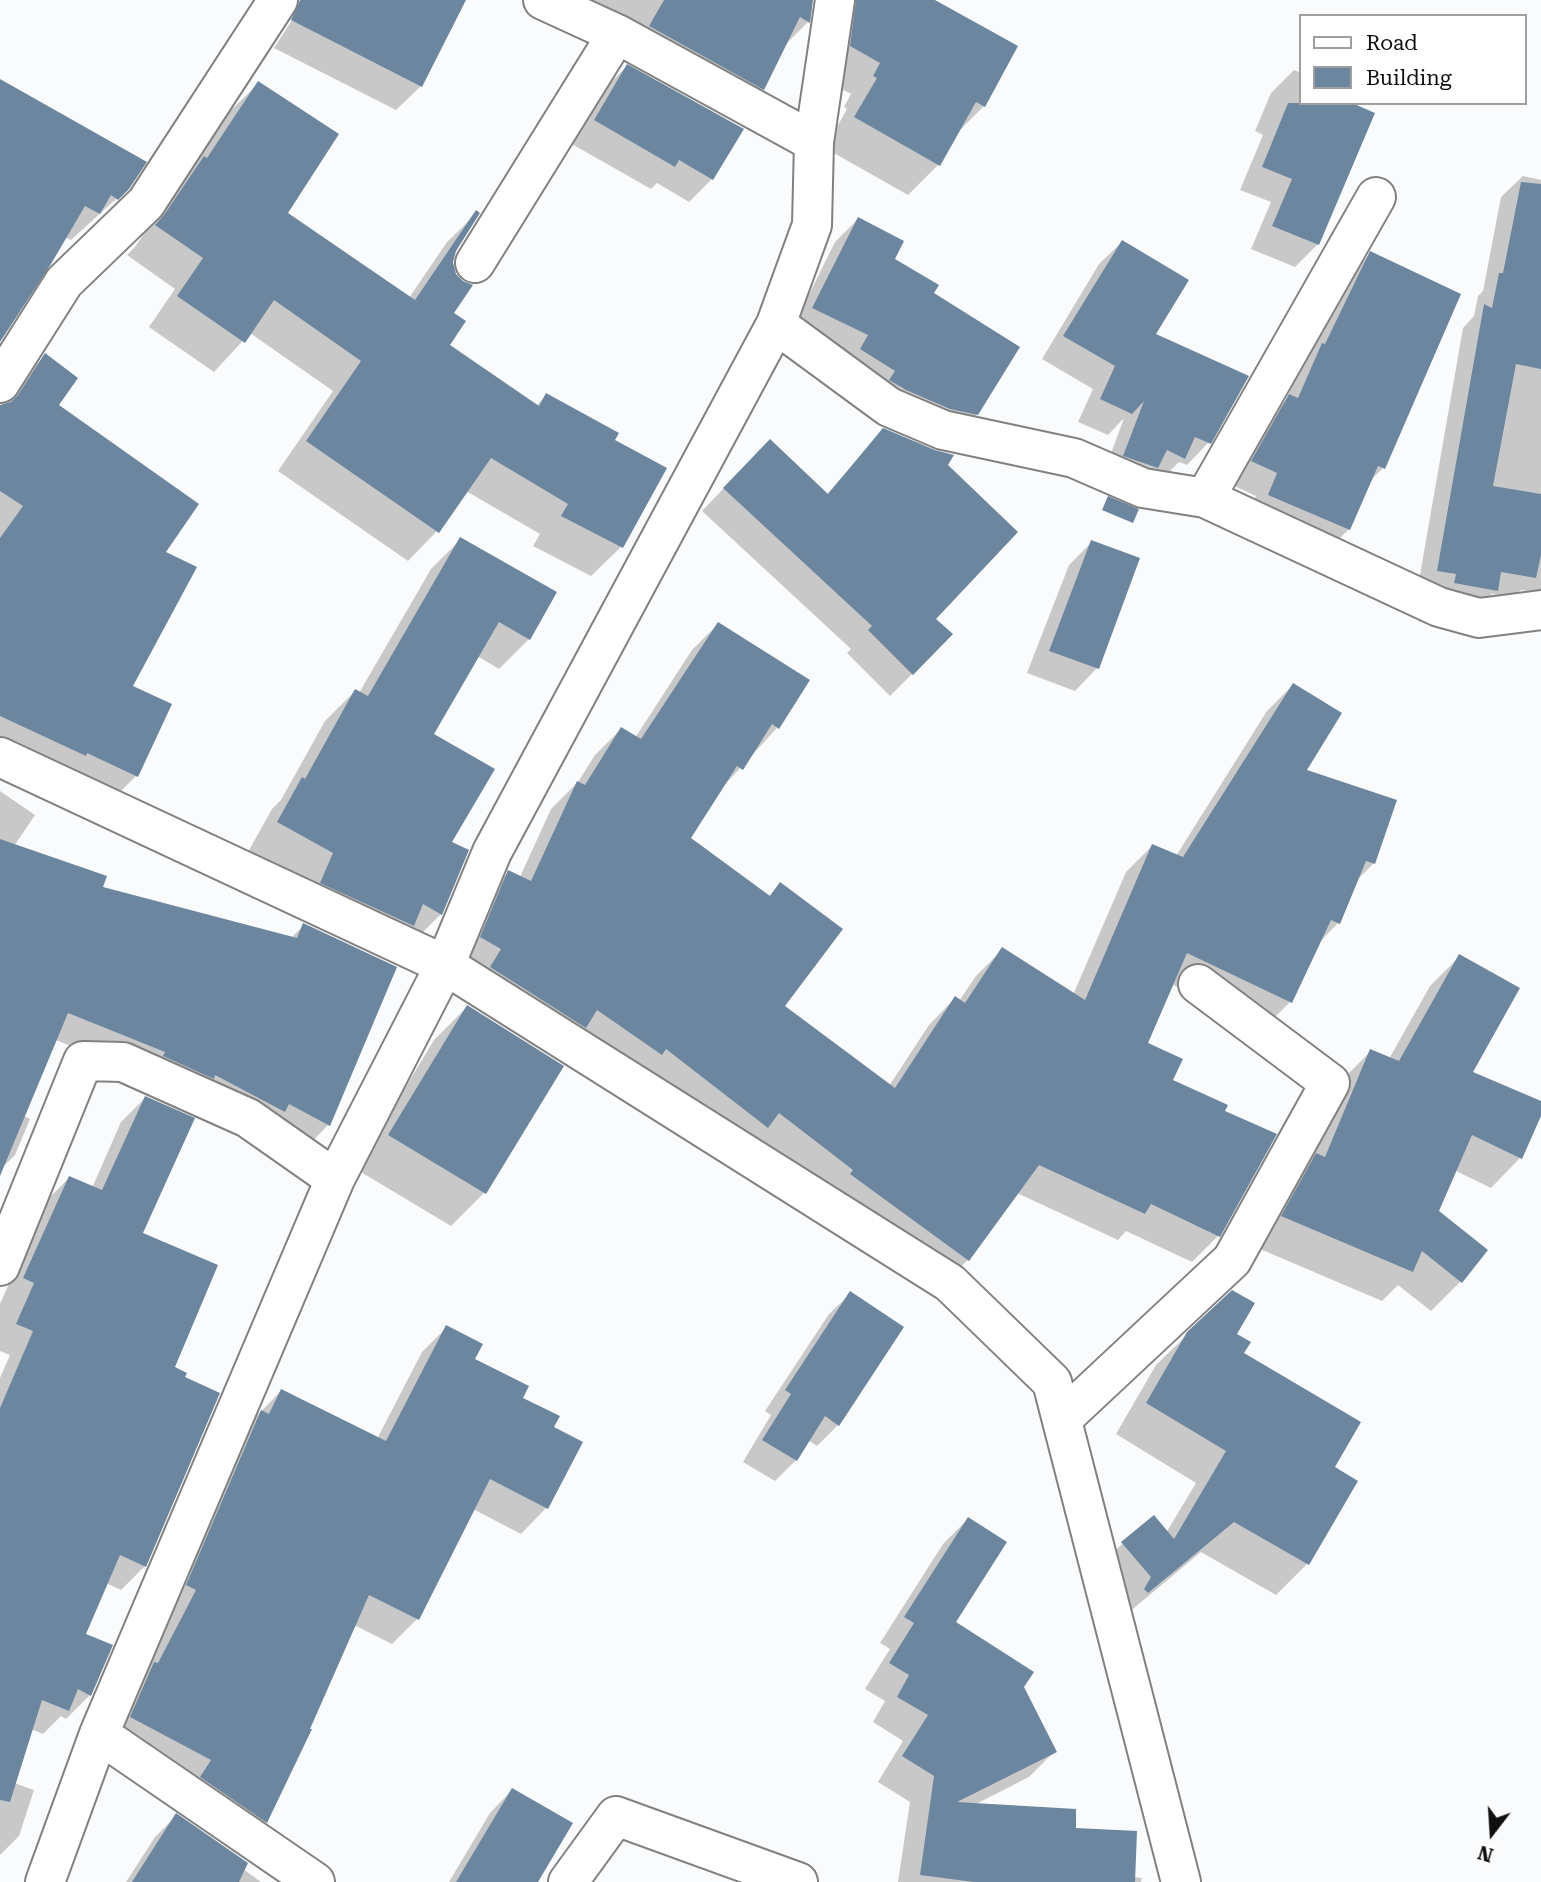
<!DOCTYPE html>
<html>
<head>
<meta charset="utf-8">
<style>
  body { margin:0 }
  #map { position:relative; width:1541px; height:1882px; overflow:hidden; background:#fafbfc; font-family:"Roboto Serif",serif }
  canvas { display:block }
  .legend { position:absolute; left:1299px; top:14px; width:228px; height:91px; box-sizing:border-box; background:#fff; border:2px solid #9f9f9f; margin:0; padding:9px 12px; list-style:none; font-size:21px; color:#0e0f0f }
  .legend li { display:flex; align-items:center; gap:14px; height:35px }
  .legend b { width:35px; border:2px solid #9f9f9f }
  .north { position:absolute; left:1457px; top:1798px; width:70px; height:70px; -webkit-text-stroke:5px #fff; paint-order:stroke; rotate:197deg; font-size:19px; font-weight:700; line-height:28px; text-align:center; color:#0e0f0f }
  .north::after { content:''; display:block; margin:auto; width:24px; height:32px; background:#0e0f0f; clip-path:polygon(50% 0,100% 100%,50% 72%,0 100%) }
</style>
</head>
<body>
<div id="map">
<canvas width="1541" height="1882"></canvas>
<ul class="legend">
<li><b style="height:9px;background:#fff"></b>Road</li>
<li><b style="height:19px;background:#6c869f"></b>Building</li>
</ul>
<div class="north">N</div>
</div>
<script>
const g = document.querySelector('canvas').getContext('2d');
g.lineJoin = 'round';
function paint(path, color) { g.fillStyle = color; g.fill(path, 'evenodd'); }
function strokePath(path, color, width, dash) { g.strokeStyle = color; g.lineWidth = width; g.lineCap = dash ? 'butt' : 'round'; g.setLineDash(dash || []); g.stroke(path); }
paint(new Path2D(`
  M305,0H464L421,86L396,110L274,48Z
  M563,0H811L808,22L784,46L763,89L738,113Z
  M856,0H931L984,106L958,132L939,164L908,195L825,148L847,109L844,107L851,94L820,77Z
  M627,66L712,179L689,202L657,183L651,189L572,144L604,89Z
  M1294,70L1301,73V103L1373,114L1318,244L1295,267L1251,249L1271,202L1240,190L1263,135L1255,131L1271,93Z
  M0,81L128,188L71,240L65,237L0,340Z
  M258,84L285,214L409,298L447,242L477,213L455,251L451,262L452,313L447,345L536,406L546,396L613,441L621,547L591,576L533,546L540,534L466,491L437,531L408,561L278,471L333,391L250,333L214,372L149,327L175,289L127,255L135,247L174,188L187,174L228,113Z
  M1523,176L1541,180V593L1521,590L1513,598L1492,594L1475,611L1417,592L1463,328L1474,316L1478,296L1483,291L1501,197Z
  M858,219L893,260L932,294L977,414L954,437L791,331L835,242Z
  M1122,242L1154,335L1209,442L1187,465L1179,462L1161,480L1102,478L1124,418L1108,435L1078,422L1093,389L1042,359L1099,264Z
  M1371,253L1383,468L1369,482L1349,529L1326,552L1246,518L1256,496L1230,484L1267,419L1286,400L1300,368L1306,361L1348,276Z
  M45,356L57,406L163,552L131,686L136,776L109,803L0,755V406H3L18,382Z
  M884,430L945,465L933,619L912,674L890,696L847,653L851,649L702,511L748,463L827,494Z
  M461,539L529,639L499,669L477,656L431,734L450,843L467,851L441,914L411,944L248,852L272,809L281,800L325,721L355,691L359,693L431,569Z
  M1092,542L1097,668L1075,691L1027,673L1069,565Z
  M718,624L777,728L719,791L689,838L768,897L780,884L783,1006L889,1086L929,1025L955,998L959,1001L976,976L1003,949L1073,995L1126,872L1152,846L1176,856L1267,711L1293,685L1304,771L1374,863L1356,881L1338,923L1317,945L1290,1002L1264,1028L1171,984L1145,1043L1171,1080L1223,1112L1218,1236L1192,1262L1126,1231L1118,1240L1017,1193L968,1260L941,1286L455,964L482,898L509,872L520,877L551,809L578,782L595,755L621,729L635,738L692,650Z
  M0,791L35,815L14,846L101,888L291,938L304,925L328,1125L306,1148L143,1075L56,1040L24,1116L30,1119L15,1155L0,1170Z
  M1460,956L1470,1073L1541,1103V1112L1520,1158L1491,1188L1456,1171L1437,1212L1461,1281L1431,1311L1398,1285L1382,1301L1253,1246L1341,1081L1371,1051L1389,1059L1430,986Z
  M467,1007L484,1193L451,1226L356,1169L434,1040Z
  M145,1098L141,1234L172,1368L145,1566L121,1590L106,1583L84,1635L90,1695L66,1719L61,1716L43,1734L31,1729L14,1783L34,1790L19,1836L0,1855V1378L10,1355L0,1351V1304L45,1202L69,1178L92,1188L121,1122Z
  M850,1294L838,1425L817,1446L808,1440L796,1460L775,1481L743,1462L771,1415L765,1411L829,1314Z
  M447,1327L473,1359L521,1398L552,1428L580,1443L546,1508L521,1534L473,1509L417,1619L392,1644L354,1625L266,1822L241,1847L106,1742L172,1615L162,1611L236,1437L281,1391L377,1439L422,1352Z
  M1188,1334H1235L1241,1354L1333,1468L1307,1564L1276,1595L1201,1552L1116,1623L1092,1575L1122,1544L1154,1518L1166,1533L1196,1483L1116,1434L1156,1365Z
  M968,1519L954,1623L1022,1687L1054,1752L1029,1777L974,1805L1074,1830L1133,1877L1142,1878L1141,1882H898L910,1802L878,1782L903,1741L873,1722L885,1701L865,1689L890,1649L880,1643L943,1544Z
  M512,1790L536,1882H449L490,1813Z
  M176,1816L243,1869L261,1882H126L155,1837Z`), '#0003');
paint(new Path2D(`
  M300,0H466L422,87L291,20Z
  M664,0H813L810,23L800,17L764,90L649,26Z
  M856,0H935L1018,46L985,107L976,102L940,166L854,117L877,78L873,76L880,63L850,46Z
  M627,64L744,129L713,180L679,160L675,167L594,120Z
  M0,79L147,162L129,189L118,200L111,195L100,214L85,206L51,264L0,342Z
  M258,81L339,134L288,213L415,300L476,210L480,213L456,251L453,262L456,274L463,281L473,285L454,313L466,321L450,345L539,406L546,393L619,433L615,440L667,468L623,548L561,516L568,504L491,458L439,533L306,441L361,361L274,300L245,343L177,296L203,258L155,225L164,215L204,156L207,158Z
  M1288,103H1352L1375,113L1319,245L1272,226L1292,179L1262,167Z
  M1521,182L1541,184V369L1516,364L1493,486L1541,494V555L1536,578L1501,572L1498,591L1454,583L1456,574L1437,571L1484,304L1492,308L1499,273H1503Z
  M858,217L904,241L895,259L939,285L934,293L1020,347L978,415L950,409L906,390L889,380L895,371L860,349L868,335L812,308Z
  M1122,240L1189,280L1156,334L1249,376L1211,444L1195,437L1185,459L1167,450L1158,468L1123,456L1144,401L1132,414L1100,399L1115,366L1063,336Z
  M1370,251L1461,294L1385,469L1378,466L1350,530L1268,495L1277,473L1251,461L1289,394L1298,398L1322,343L1325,344Z
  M45,353L78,378L59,405L199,504L166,552L197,567L133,686L172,704L138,777L87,753L86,756L0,716V538L23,506L0,491V405L11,402L18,395Z
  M883,428L935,450L954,455L948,465L1018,532L936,619L953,634L913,675L868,630L872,626L723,488L770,439L828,494Z
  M1108,496L1139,509L1133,523L1102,510Z
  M460,537L557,592L530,640L499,622L434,734L495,769L452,842L469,850L442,915L423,904L414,926L320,883L333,853L277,822L302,777L305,779L355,689L368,696Z
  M1091,540L1140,558L1099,669L1049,651Z
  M718,622L810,680L779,729L772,724L743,770L737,766L691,838L770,896L780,882L843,929L785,1006L895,1088L955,996L965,1003L1002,947L1085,1000L1152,844L1183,857L1293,683L1342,713L1307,770L1397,800L1375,864L1366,861L1340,924L1331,920L1292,1003L1187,953L1148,1043L1183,1059L1173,1080L1228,1105L1225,1111L1277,1134L1220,1237L1151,1204L1145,1214L1039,1165L969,1261L850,1174L853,1170L779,1113L768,1128L666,1049L662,1055L597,1010L586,1028L490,967L501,949L480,937L508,870L531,881L577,781L585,785L621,727L641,739Z
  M0,839L107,876L103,887L297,938L303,923L397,967L330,1126L289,1104L285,1112L215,1075L214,1079L163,1056L165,1052L68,1013L0,1176Z
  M1459,954L1520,988L1473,1072L1541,1101V1116L1522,1159L1472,1135L1439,1211L1488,1250L1462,1283L1422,1251L1413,1272L1281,1216L1316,1153L1325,1157L1370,1049L1399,1061Z
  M467,1005L564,1066L486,1194L388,1135Z
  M145,1096L195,1118L143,1233L218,1265L175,1367L187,1373L185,1377L220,1393L146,1567L120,1555L86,1634L113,1645L91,1696L78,1689L69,1711L42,1700L10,1802L0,1800V1408L33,1331L16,1324L34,1283L23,1278L69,1176L102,1190Z
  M1232,1290L1255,1303L1237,1334L1251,1342L1244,1353L1361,1422L1335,1467L1358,1481L1309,1565L1234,1522L1148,1593L1144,1589L1151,1577L1121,1542L1154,1515L1174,1539L1226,1451L1146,1403L1187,1332Z
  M850,1291L904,1327L839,1426L825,1416L797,1461L762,1440L791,1394L785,1390Z
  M446,1325L483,1344L475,1359L529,1386L523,1398L560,1416L554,1427L583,1442L548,1509L490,1479L419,1620L369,1595L310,1729H312L267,1823L200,1777L211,1760L130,1717L154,1662L158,1663L196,1590L186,1585L261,1410L269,1414L281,1389L386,1441Z
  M968,1517L1007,1542L956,1622L1034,1672L1024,1687L1057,1752L957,1802L1076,1809V1828L1137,1831L1135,1882H974L920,1875L934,1776L902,1756L928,1715L897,1697L909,1675L889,1663L914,1623L904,1617Z
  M512,1788L573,1823L538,1882H456Z
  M176,1813L248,1863L239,1882H132Z`), '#6c869f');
const minor = new Path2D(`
  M543,0L617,34L814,142
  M475,263L617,34
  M776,324L889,407L943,430L1074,458L1143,488L1205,498L1439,607L1479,618L1541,610
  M0,383L64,282L146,203L278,0
  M1205,498L1376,197
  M0,757L445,965L950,1283L1052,1382L1181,1882
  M0,1266L83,1061L123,1062L248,1118L335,1179
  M1062,1419L1232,1260L1330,1083L1198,984
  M99,1734L315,1882
  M45,1882L99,1734L335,1179L445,965L492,852L776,324L812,225L814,142L835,0
  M568,1882L616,1816L798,1882`);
strokePath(minor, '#818182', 42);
strokePath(minor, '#fff', 38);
</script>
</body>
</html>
